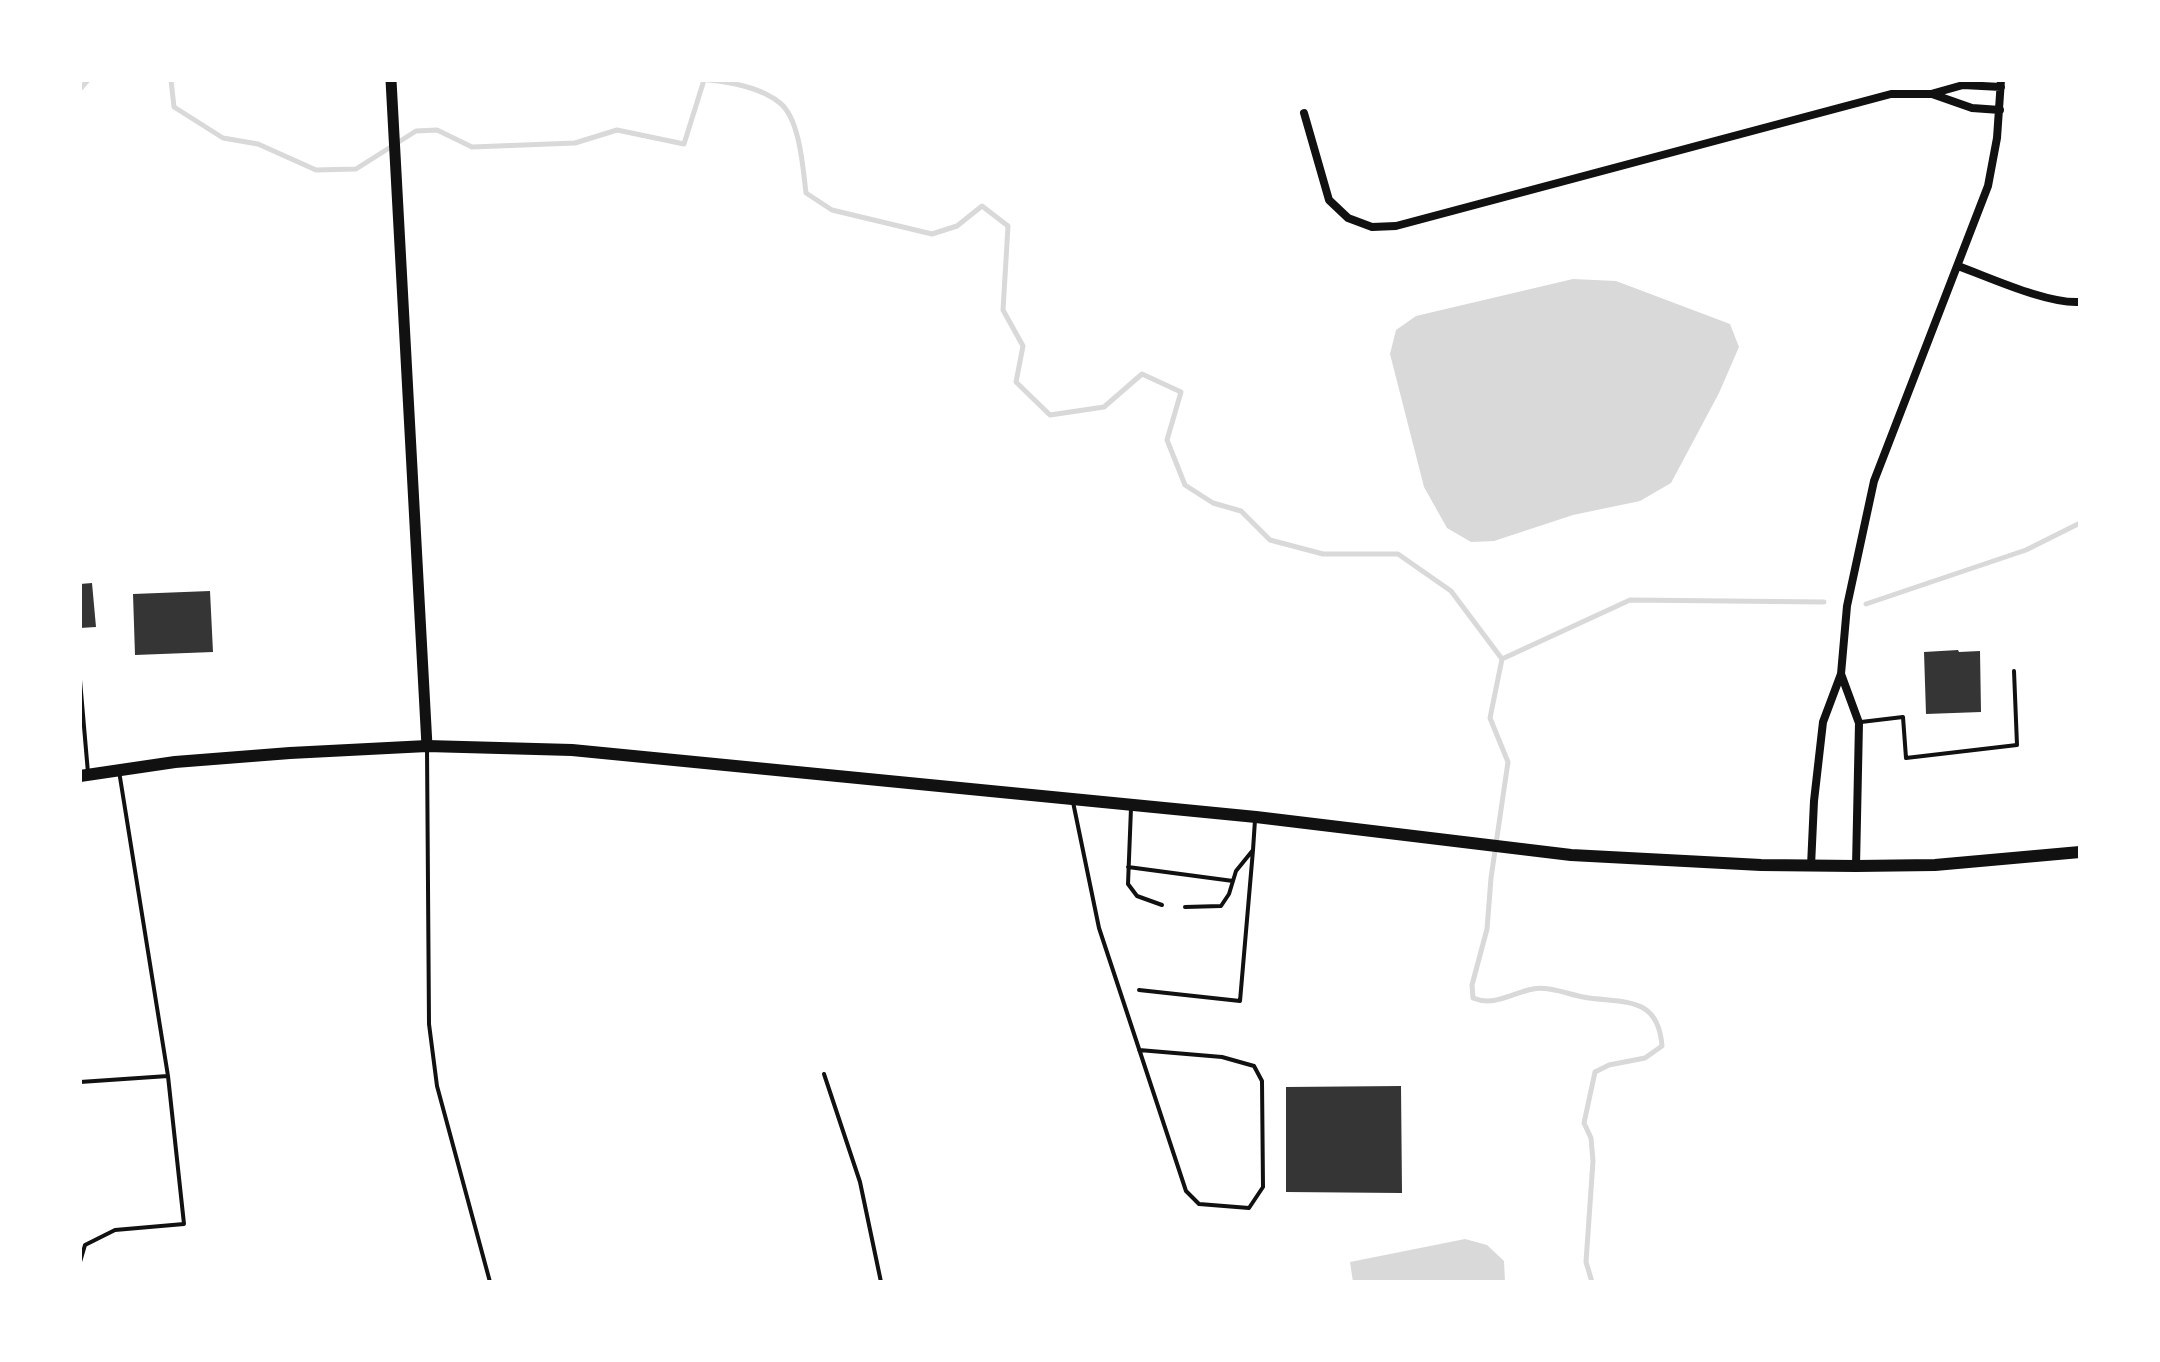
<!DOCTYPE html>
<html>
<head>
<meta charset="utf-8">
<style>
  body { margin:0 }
  #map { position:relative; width:2160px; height:1362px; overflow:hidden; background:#fff; font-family:"DejaVu Sans",sans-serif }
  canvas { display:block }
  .frame { position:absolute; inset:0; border:82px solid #fff; pointer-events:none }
</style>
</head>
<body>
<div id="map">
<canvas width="2160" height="1362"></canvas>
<div class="frame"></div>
</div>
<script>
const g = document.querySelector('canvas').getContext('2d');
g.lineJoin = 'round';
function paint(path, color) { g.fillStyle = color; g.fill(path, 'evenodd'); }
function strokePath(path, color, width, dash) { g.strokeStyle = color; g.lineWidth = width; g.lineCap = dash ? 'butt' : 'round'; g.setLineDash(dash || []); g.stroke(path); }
paint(new Path2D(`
  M1573,279L1616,281L1730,324L1739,347L1719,393L1671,483L1640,501L1573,515L1494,541L1471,542L1447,528L1424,487L1390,354L1396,330L1416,316Z
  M1465,1239L1487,1245L1504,1261L1505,1282H1353L1350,1262Z`), '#d9d9d9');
strokePath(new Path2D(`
  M171,80L174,107L223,138L258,144L316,170L356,169L416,131L437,130L472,147L575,143L617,130L684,144L704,80
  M708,80C730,82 762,88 780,103C800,119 803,169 806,193L832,210L932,234L957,226L982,206L1008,226L1003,310L1023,346L1016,382L1050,415L1104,407L1142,374L1181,392L1167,440L1185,485L1213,503L1241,511L1270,540L1323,554H1398L1451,591L1502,659
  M80,89L88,80
  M1866,604L2026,550L2080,523
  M1502,659L1490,718L1508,762L1491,878L1487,929L1472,985L1473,998C1494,1007 1512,993 1533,989C1548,986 1568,994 1583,997C1622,1004 1658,994 1662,1046L1645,1058L1609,1065L1595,1072L1584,1123L1591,1138L1593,1161L1586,1262L1592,1282
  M1502,659L1630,600L1824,602`), '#d9d9d9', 5);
paint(new Path2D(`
  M92,583L96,627L80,628V584Z
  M210,591L213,652L135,655L133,594Z
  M1958,650L1959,652L1980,651L1981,712L1926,714L1924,652Z
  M1401,1086L1402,1193L1286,1192V1087Z`), '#353535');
strokePath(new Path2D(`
  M80,680L88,773
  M1861,722L1903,717L1906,758L2017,745L2014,671
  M427,748L429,1024L437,1086L490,1282
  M1073,802L1099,928L1186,1191L1199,1204L1249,1208L1263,1187L1262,1081L1254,1066L1222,1057L1139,1050
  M1131,808L1128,884L1137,896L1162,905
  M1253,850L1255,820
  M1128,867L1233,881
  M1139,990L1240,1001L1253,850L1236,871L1229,894L1221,906L1185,907
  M824,1074L860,1182L881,1282
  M80,1082L168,1076
  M80,1262L85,1245L115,1230L184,1224L168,1076L119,771`), '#111', 4);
strokePath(new Path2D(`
  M1932,94L1972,108L2000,110
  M1304,113L1329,200L1348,218L1372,227L1396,226L1891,94H1931L1963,85L2001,87
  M1958,266C1991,278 2047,304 2080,302
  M1841,674L1859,723L1856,866
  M1811,866L1814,801L1823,722L1841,674L1847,606L1874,481L1988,186L1997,138L2001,80`), '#111', 8);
strokePath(new Path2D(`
  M391,80L427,746`), '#111', 11);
strokePath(new Path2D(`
  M80,776L175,762L290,753L427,746L572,750L1256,817L1571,855L1761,865L1856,866L1935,865L2080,852`), '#111', 12);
</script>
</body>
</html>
